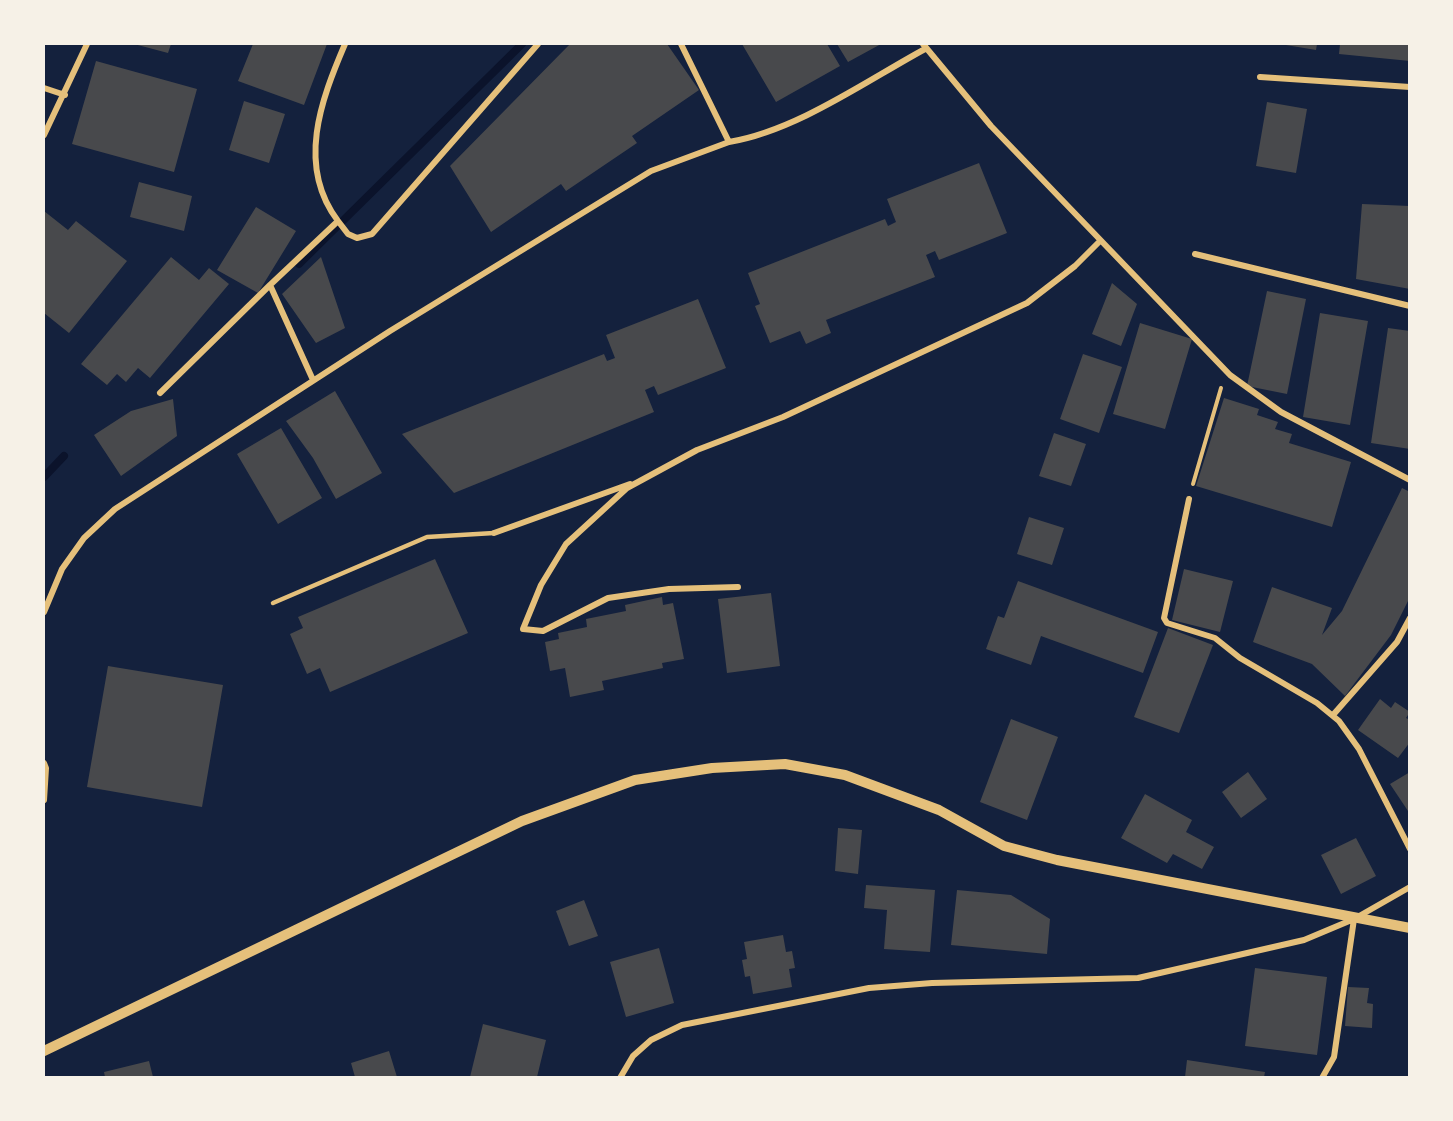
<!DOCTYPE html>
<html>
<head>
<meta charset="utf-8">
<style>
  body { margin:0 }
  #map { position:relative; width:1453px; height:1121px; overflow:hidden; background:#14213d; font-family:"Exo 2",sans-serif }
  canvas { display:block }
  .frame { position:absolute; inset:0; border:45px solid #f6f1e7; pointer-events:none }
</style>
</head>
<body>
<div id="map">
<canvas width="1453" height="1121"></canvas>
<div class="frame"></div>
</div>
<script>
const g = document.querySelector('canvas').getContext('2d');
g.lineJoin = 'round';
function strokePath(path, color, width, dash) { g.strokeStyle = color; g.lineWidth = width; g.lineCap = dash ? 'butt' : 'round'; g.setLineDash(dash || []); g.stroke(path); }
function paint(path, color) { g.fillStyle = color; g.fill(path, 'evenodd'); }
strokePath(new Path2D(`
  M299,264L522,44
  M44,477L64,456`), '#0b132b', 8);
paint(new Path2D(`
  M134,44H171L168,53Z
  M253,44H327L304,105L238,81Z
  M570,44H667L699,90L632,136L637,143L566,191L561,184L491,232L450,166Z
  M742,44H827L840,66L776,102Z
  M837,44H881L848,62Z
  M1280,44H1317L1316,50Z
  M1340,44H1410V61L1339,54Z
  M96,61L197,89L174,172L72,144Z
  M244,101L285,114L269,163L229,150Z
  M1267,102L1307,109L1296,173L1256,166Z
  M979,163L1007,233L939,260L935,251L926,255L935,277L826,320L831,333L806,344L800,331L770,343L755,306L760,304L748,273L885,219L888,226L896,222L887,199Z
  M139,182L192,196L184,231L130,217Z
  M1362,204L1410,206V289L1356,279Z
  M256,207L296,231L258,293L217,270Z
  M44,211L68,230L76,221L127,261L69,333L44,313Z
  M171,257L199,280L209,268L229,284L150,378L138,368L126,382L117,374L107,385L81,364Z
  M321,257L345,328L316,343L282,294Z
  M1112,283L1137,304L1121,346L1092,334Z
  M1267,291L1306,299L1287,394L1247,386Z
  M698,299L726,368L658,395L654,386L645,390L654,412L454,493L402,434L604,354L607,361L615,358L606,335Z
  M1320,313L1368,321L1350,425L1303,417Z
  M1140,323L1192,339L1165,429L1113,414Z
  M1388,328L1410,331V449L1371,443Z
  M1083,354L1122,367L1099,433L1060,419Z
  M335,391L382,473L336,499L313,458L286,421Z
  M1224,398L1259,409L1257,415L1278,422L1275,429L1292,434L1289,443L1351,462L1332,527L1196,486Z
  M173,399L177,436L121,476L94,435L131,411Z
  M281,428L322,498L278,524L237,454Z
  M1054,433L1086,444L1071,486L1039,476Z
  M1402,488L1410,492V597L1391,635L1345,696L1312,664L1253,642L1272,587L1332,608L1322,635L1342,611Z
  M1029,517L1064,528L1052,565L1017,554Z
  M435,559L468,633L330,692L320,668L307,674L290,634L303,628L298,617Z
  M1184,569L1233,581L1220,632L1172,620Z
  M1018,581L1158,632L1143,673L1041,636L1031,665L986,649L998,616L1004,618Z
  M771,593L780,666L727,673L718,599Z
  M662,597L663,605L673,603L684,659L662,663L663,668L602,681L604,690L570,697L565,668L550,671L545,642L559,639L558,633L587,627L586,619L626,611L625,605Z
  M1168,628L1213,645L1179,733L1134,717Z
  M108,666L223,685L202,807L87,787Z
  M1380,699L1391,708L1395,702L1410,712L1406,718L1410,720V742L1398,758L1358,730Z
  M1011,719L1058,737L1027,820L980,802Z
  M1248,772L1267,799L1241,818L1222,792Z
  M1410,772V814L1390,784Z
  M1145,794L1192,820L1186,832L1214,847L1202,869L1173,854L1167,863L1121,838Z
  M838,828L862,830L858,874L835,871Z
  M1356,838L1376,876L1341,894L1321,855Z
  M866,885L935,890L930,952L884,949L887,910L864,908Z
  M957,890L1011,895L1050,919L1047,954L951,945Z
  M584,900L598,936L569,946L556,911Z
  M783,935L786,952L792,951L795,968L789,969L792,987L753,994L750,976L745,977L742,960L747,959L744,942Z
  M659,948L674,1003L626,1017L610,962Z
  M1255,968L1327,977L1317,1055L1245,1046Z
  M1348,987L1369,988L1367,1003L1373,1004L1372,1028L1345,1026Z
  M483,1024L546,1040L537,1077H470Z
  M389,1051L397,1077H355L351,1063Z
  M1187,1060L1265,1072L1264,1077H1185Z
  M149,1061L153,1077H105L104,1072Z`), '#48494c');
strokePath(new Path2D(`
  M1193,484L1221,388`), '#e5c07b', 4);
strokePath(new Path2D(`
  M273,603L427,537L494,533`), '#e5c07b', 4.5);
strokePath(new Path2D(`
  M681,44L729,142C796,131 866,81 925,49
  M923,44L991,126L1230,375L1281,412L1410,480
  M1260,77L1410,87
  M44,88L65,95
  M44,135L87,44
  M338,221L348,234L357,238L372,234L538,44
  M1195,254L1410,306
  M313,380L270,285L338,221C296,166 321,100 345,44
  M160,393L270,285
  M1189,499L1164,618L1167,623L1215,638L1240,658L1317,703L1339,721L1359,749L1410,849
  M494,533L630,484
  M738,587L669,589L608,598L543,631L523,629L541,585L566,544L627,488L697,450L783,417L1027,303L1075,266L1100,241
  M44,612L62,569L84,538L115,509L390,331L651,171L729,142
  M1333,715L1397,642L1410,618
  M44,763L46,768L44,800
  M620,1078L633,1056L651,1040L682,1025L869,988L932,983L1138,978L1304,940L1354,919L1410,887
  M1322,1078L1334,1057L1354,919`), '#e5c07b', 6);
strokePath(new Path2D(`
  M44,1051L522,821L635,780L712,768L785,764L845,775L939,810L1004,846L1057,860L1410,928`), '#e5c07b', 10);
</script>
</body>
</html>
